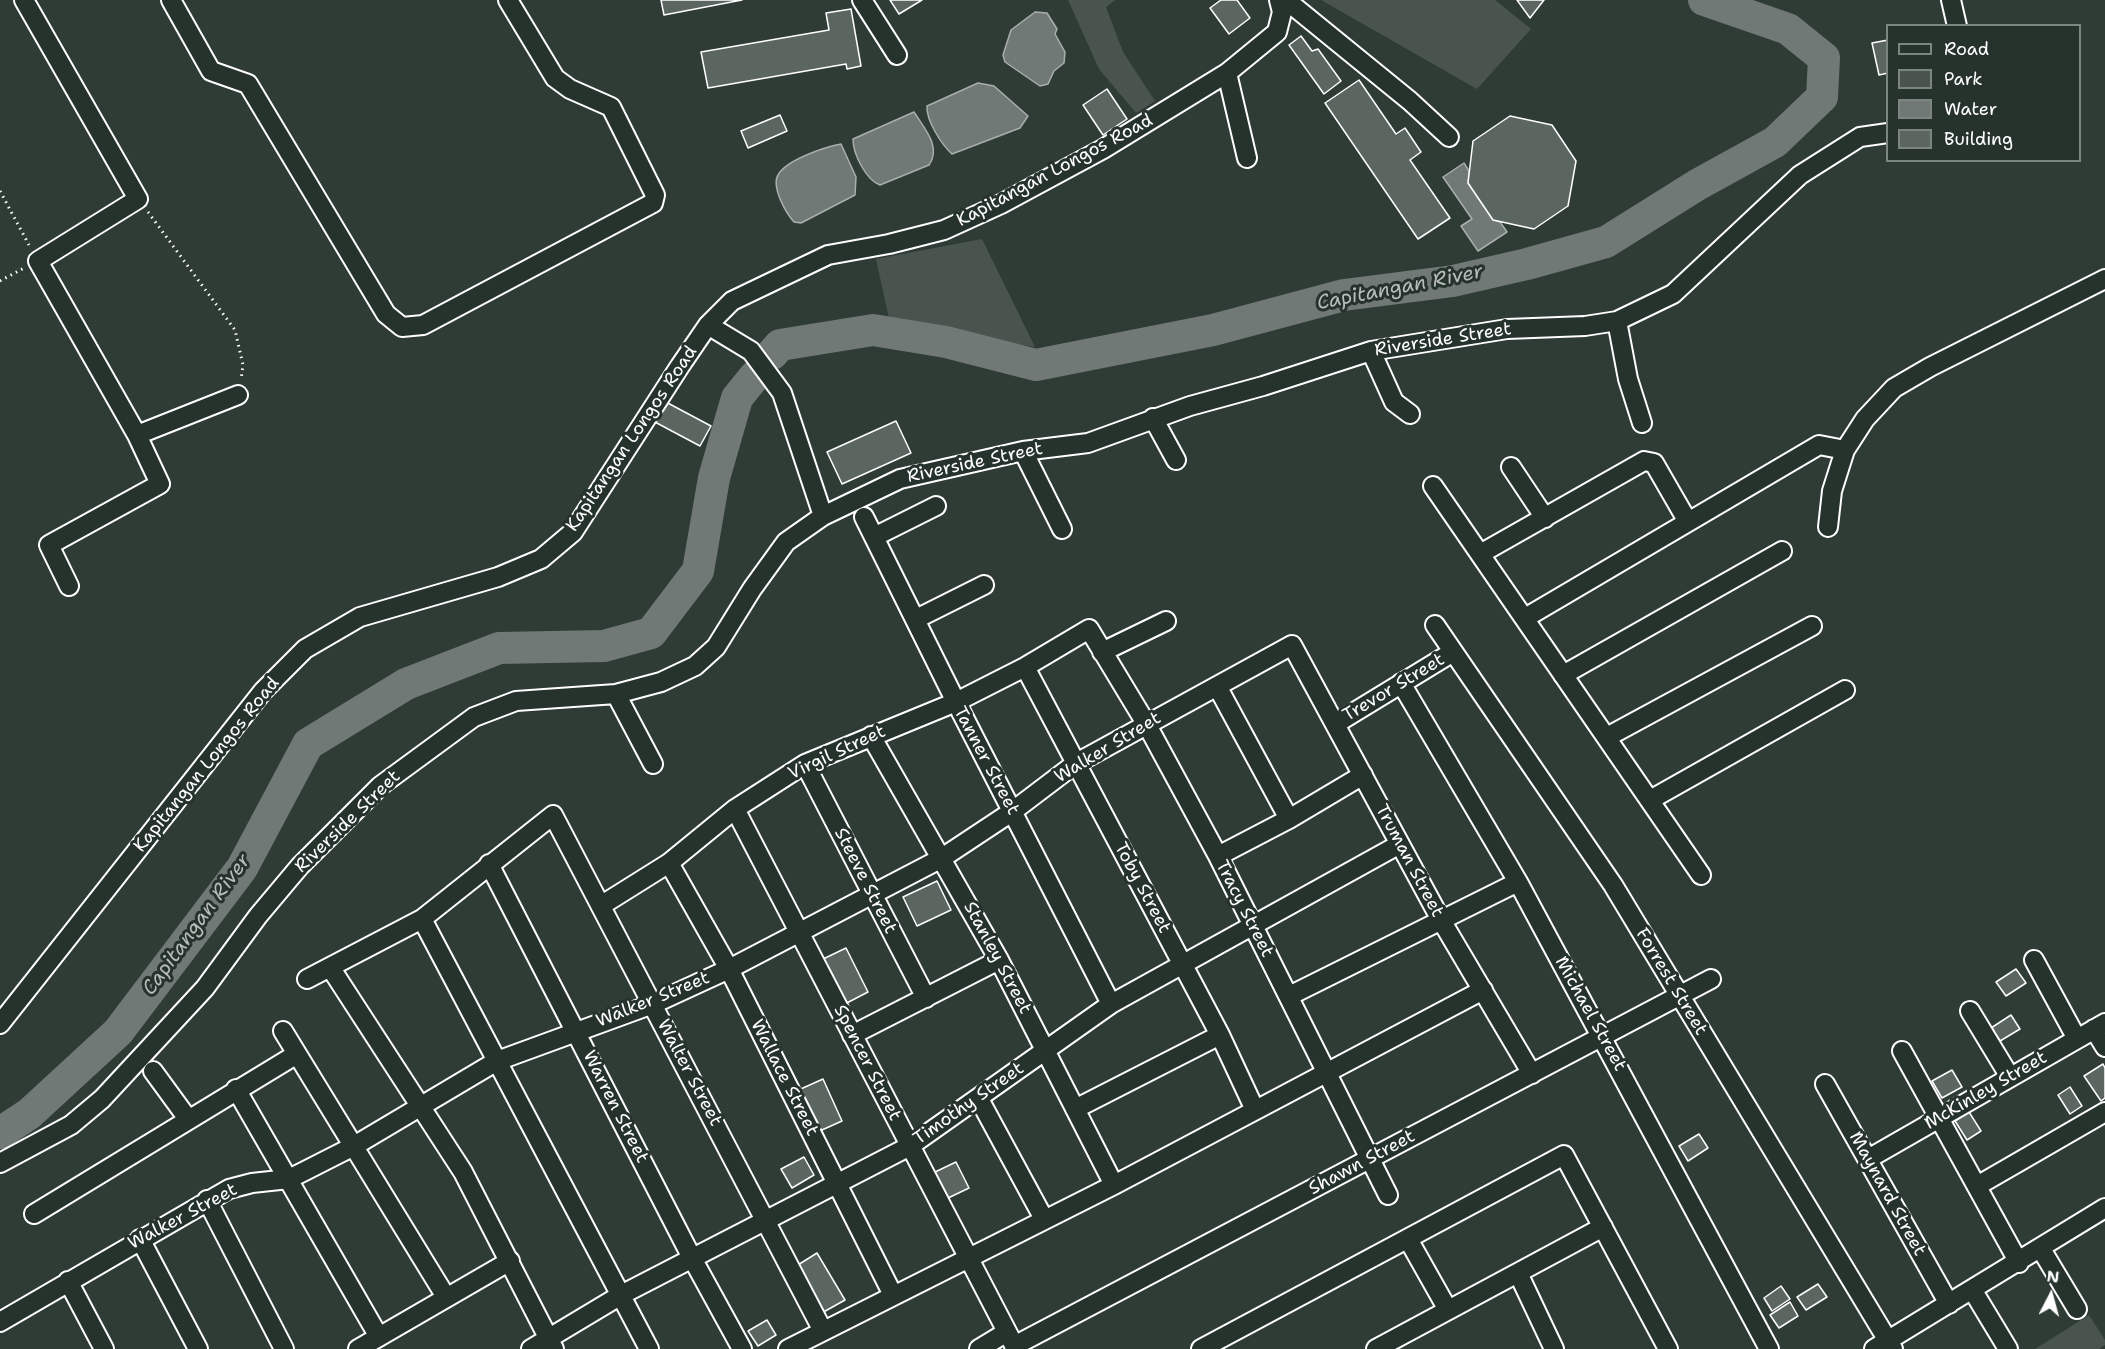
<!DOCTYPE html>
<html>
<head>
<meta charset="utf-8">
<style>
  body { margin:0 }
  #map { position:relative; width:2105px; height:1349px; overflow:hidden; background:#2f3b35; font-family:"Shantell Sans",sans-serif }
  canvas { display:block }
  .legend { position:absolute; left:1886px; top:24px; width:195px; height:138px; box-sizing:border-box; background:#26332d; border:2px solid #7d8581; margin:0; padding:8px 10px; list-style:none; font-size:18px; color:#fff }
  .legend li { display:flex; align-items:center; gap:12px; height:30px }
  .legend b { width:30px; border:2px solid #7d8581 }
  .north { position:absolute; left:2021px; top:1265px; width:60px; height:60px; -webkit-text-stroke:4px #26332d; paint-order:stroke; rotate:6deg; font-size:16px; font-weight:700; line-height:24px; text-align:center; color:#fff }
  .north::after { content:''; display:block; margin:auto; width:21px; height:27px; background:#fff; clip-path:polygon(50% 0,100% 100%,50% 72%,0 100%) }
</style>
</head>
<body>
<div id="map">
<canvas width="2105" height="1349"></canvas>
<ul class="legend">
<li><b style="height:8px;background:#26332d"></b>Road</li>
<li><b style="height:16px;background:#4a544f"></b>Park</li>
<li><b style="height:16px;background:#707975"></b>Water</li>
<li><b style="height:16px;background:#5b6661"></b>Building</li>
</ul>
<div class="north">N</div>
</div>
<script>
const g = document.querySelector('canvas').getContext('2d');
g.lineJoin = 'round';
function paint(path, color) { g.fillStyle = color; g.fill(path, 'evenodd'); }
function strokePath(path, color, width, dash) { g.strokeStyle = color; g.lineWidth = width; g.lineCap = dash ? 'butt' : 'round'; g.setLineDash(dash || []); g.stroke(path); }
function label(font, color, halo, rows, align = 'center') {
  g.font = font + ' "Shantell Sans",sans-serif'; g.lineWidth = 6; g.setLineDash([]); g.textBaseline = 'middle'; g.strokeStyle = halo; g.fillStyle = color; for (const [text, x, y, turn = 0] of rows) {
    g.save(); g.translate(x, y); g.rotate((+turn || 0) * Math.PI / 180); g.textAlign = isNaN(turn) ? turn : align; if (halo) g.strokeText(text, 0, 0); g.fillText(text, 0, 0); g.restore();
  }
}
paint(new Path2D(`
  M1068,0H1115L1106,7L1123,52L1155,101L1136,113L1099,69Z
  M1321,0H1495L1531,29L1477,89Z
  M982,239L1035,347L890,323L876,259Z
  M2089,1315L2105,1340V1345L2099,1349H2035Z`), '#4a544f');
const water = new Path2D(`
  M1035,12L1047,13L1057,29L1055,34L1065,52L1064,63L1054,71L1048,84L1040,86L1005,62L1003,55L1011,30Z
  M978,83L994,86L1028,116L1020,128L952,154C941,144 926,120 927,106Z
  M914,112C924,128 942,147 929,165L880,185C866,180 853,154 853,139Z
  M841,144L856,177L855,195L801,223L794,222C786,213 771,187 778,175C786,160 825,147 841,144Z
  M1464,163L1469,171L1468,183L1493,220L1500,222L1507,232L1478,251L1461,226L1472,219L1443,177Z`);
paint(water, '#707975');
strokePath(water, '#a9afac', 1.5);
strokePath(new Path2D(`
  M772,354L780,345L873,330L946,342L1036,365L1213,330L1344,295L1453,281L1527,264L1606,242L1697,185L1775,142L1822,97L1824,58L1788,29L1704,0
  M0,1133L29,1114L118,1032L242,868L308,744L406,684L499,648L604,646L651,633L698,571L714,478L737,398L754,377`), '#707975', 32);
const building = new Path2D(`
  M661,0H742L664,15Z
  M890,0H922L899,14Z
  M1221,0H1237L1250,18L1229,34L1210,8Z
  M1517,0H1544L1530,18Z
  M851,9L861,66L847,69L846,64L708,88L701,52L829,30L826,13Z
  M1301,36L1312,51L1318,49L1341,81L1324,94L1289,45Z
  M1888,40V73L1879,75L1872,43Z
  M1359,80L1396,134L1405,128L1421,152L1410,160L1450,218L1418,239L1325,103Z
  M1107,89L1127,119L1103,135L1083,105Z
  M780,115L787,131L748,148L741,131Z
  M1510,116L1552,125L1576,161L1568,206L1534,229L1493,220L1468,183L1473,141Z
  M664,401L711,426L700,446L653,421Z
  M896,421L911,453L842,484L827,452Z
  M937,881L951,910L917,926L903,897Z
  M846,948L868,992L841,1006L819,961Z
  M2016,969L2026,983L2006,996L1996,982Z
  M2011,1015L2020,1029L2000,1041L1991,1028Z
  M2103,1064L2105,1068V1098L2101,1101L2084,1076Z
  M1952,1070L1962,1087L1942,1098L1932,1081Z
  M823,1079L842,1121L813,1134L794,1092Z
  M2070,1087L2082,1106L2070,1114L2058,1095Z
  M1969,1112L1981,1131L1967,1140L1955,1121Z
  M1699,1134L1708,1148L1688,1161L1679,1146Z
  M804,1157L814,1175L792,1188L781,1169Z
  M956,1162L969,1188L946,1199L933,1173Z
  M817,1253L845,1300L820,1314L793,1268Z
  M1818,1284L1827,1297L1806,1310L1797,1297Z
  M1781,1286L1790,1299L1772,1311L1764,1298Z
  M1790,1302L1798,1316L1779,1328L1770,1315Z
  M767,1320L776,1335L758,1346L748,1331Z`);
paint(building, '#5b6661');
strokePath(building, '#fff', 1.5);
const minor = new Path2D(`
  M24,0L138,199L38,261L137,435L160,484L49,545L69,586
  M171,0L211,71L248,84L386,314L402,327L423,325L653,203L655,195L611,107L570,89L555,78L508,0
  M862,0L897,55
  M1286,0L1410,101L1449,137
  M1951,0L1957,26
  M1227,73L1247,158
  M1617,321L1628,379L1642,423
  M708,325L751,351L782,393L823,516
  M1371,351L1394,402L1410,414
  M1153,418L1176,460
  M137,435L238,395
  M1023,451L1062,529
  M1511,467L1545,518
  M1433,486L1701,875
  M864,517L956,702L1111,1004
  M1828,527L1832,491L1845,450L1865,419L1894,388L1930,367L2105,279
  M874,537L936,506
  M1480,554L1644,461L1654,463L1688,522
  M1525,618L1819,445L1845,450
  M916,619L984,585
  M1435,625L1613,885L1893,1349
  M1102,652L1166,621
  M1025,667L1220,1035L1255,1110
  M1563,675L1782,551
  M1401,683L1518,882L1769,1349
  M1217,686L1289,819
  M616,694L653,764
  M1335,724L1453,652
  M871,736L999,960L1114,1185
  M1607,737L1812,626
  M805,764L926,998
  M1650,800L1845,690
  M735,809L1016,1349
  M1218,856L1289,819L1363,775
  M669,863L729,969L893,1295
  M489,864L692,1258L742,1349
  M602,905L669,863L735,809L805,764L956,702L1025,667L1089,629L1147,725L1218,856L1388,1195
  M422,919L649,1349
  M2034,960L2077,1039
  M330,967L463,1172L554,1349
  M307,979L422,919L553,815L823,1331
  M1289,996L1518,882
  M1970,1011L2010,1077
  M0,1024L263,691L305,649L360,617L498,577L541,559L573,532L680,366L708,325L732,301L828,255L889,244L944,230L1001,204L1103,149L1227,73L1277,32L1282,12L1279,0
  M2094,1029L2105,1047
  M283,1031L446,1297
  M852,1035L999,960
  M1902,1051L2019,1263
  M153,1071L188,1119
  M1825,1084L1949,1304
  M236,1089L379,1337
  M979,1099L1044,1219
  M1075,1109L1220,1035
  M1868,1159L2105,1023
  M0,1163L71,1125L102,1099L205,988L258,916L300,866L380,786L474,717L516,701L616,694L661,682L695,666L716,647L752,589L786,542L823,516L900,479L1023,451L1088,443L1190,406L1263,386L1371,351L1507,329L1585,326L1617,321L1673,294L1800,175L1860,137L1888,133
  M1977,1186L2105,1112
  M207,1200L284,1349
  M34,1214L297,1054
  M140,1239L198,1349
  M1408,1239L1448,1310
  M2041,1249L2077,1309
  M1518,1273L1554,1349
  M68,1281L104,1349
  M1973,1291L2008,1349
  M0,1322L229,1189L252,1183L289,1179L354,1146L497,1061L653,1004L729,969L942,858L1013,811L1075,764L1292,645L1441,920L1532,1074
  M1014,1346L1711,979
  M358,1349L510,1261
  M531,1349L621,1295L910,1146L1111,1004L1400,844
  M788,1349L1114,1185L1483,990
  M979,1349L1007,1332
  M1201,1349L1564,1155L1668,1349
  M1376,1349L1603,1227
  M1874,1349L2105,1208`);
strokePath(minor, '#fff', 22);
strokePath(new Path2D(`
  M0,191L29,245
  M148,212L235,330L243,365L241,380
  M0,281L24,268`), '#fff', 3, [1.5, 4.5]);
strokePath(minor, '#26332d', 18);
label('18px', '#fff', '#26332d', [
  ["Kapitangan Longos Road",1055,171,-28],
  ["Riverside Street",1443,340,-9],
  ["Kapitangan Longos Road",632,439,-56],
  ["Riverside Street",975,463,-12],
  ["Trevor Street",1394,688,-31],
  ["Walker Street",1108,748,-31],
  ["Virgil Street",837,753,-25],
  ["Tanner Street",986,761,62],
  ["Kapitangan Longos Road",207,765,-51],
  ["Riverside Street",348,822,-44],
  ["Truman Street",1409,861,62],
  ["Steeve Street",865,881,63],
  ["Toby Street",1142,888,62],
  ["Tracy Street",1244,909,63],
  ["Stanley Street",997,958,62],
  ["Forrest Street",1671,982,59],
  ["Walker Street",653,1000,-22],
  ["Michael Street",1590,1014,61],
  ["Spencer Street",867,1063,63],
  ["Walter Street",689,1073,62],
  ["Wallace Street",784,1078,63],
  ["McKinley Street",1986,1091,-30],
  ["Timothy Street",969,1104,-35],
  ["Warren Street",615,1107,63],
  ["Shawn Street",1362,1163,-28],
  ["Maynard Street",1887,1194,61],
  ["Walker Street",183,1217,-28]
]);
label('italic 20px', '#b8bcba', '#26332d', [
  ["Capitangan River",1400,288,-11],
  ["Capitangan River",197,925,-54]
]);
</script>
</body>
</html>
